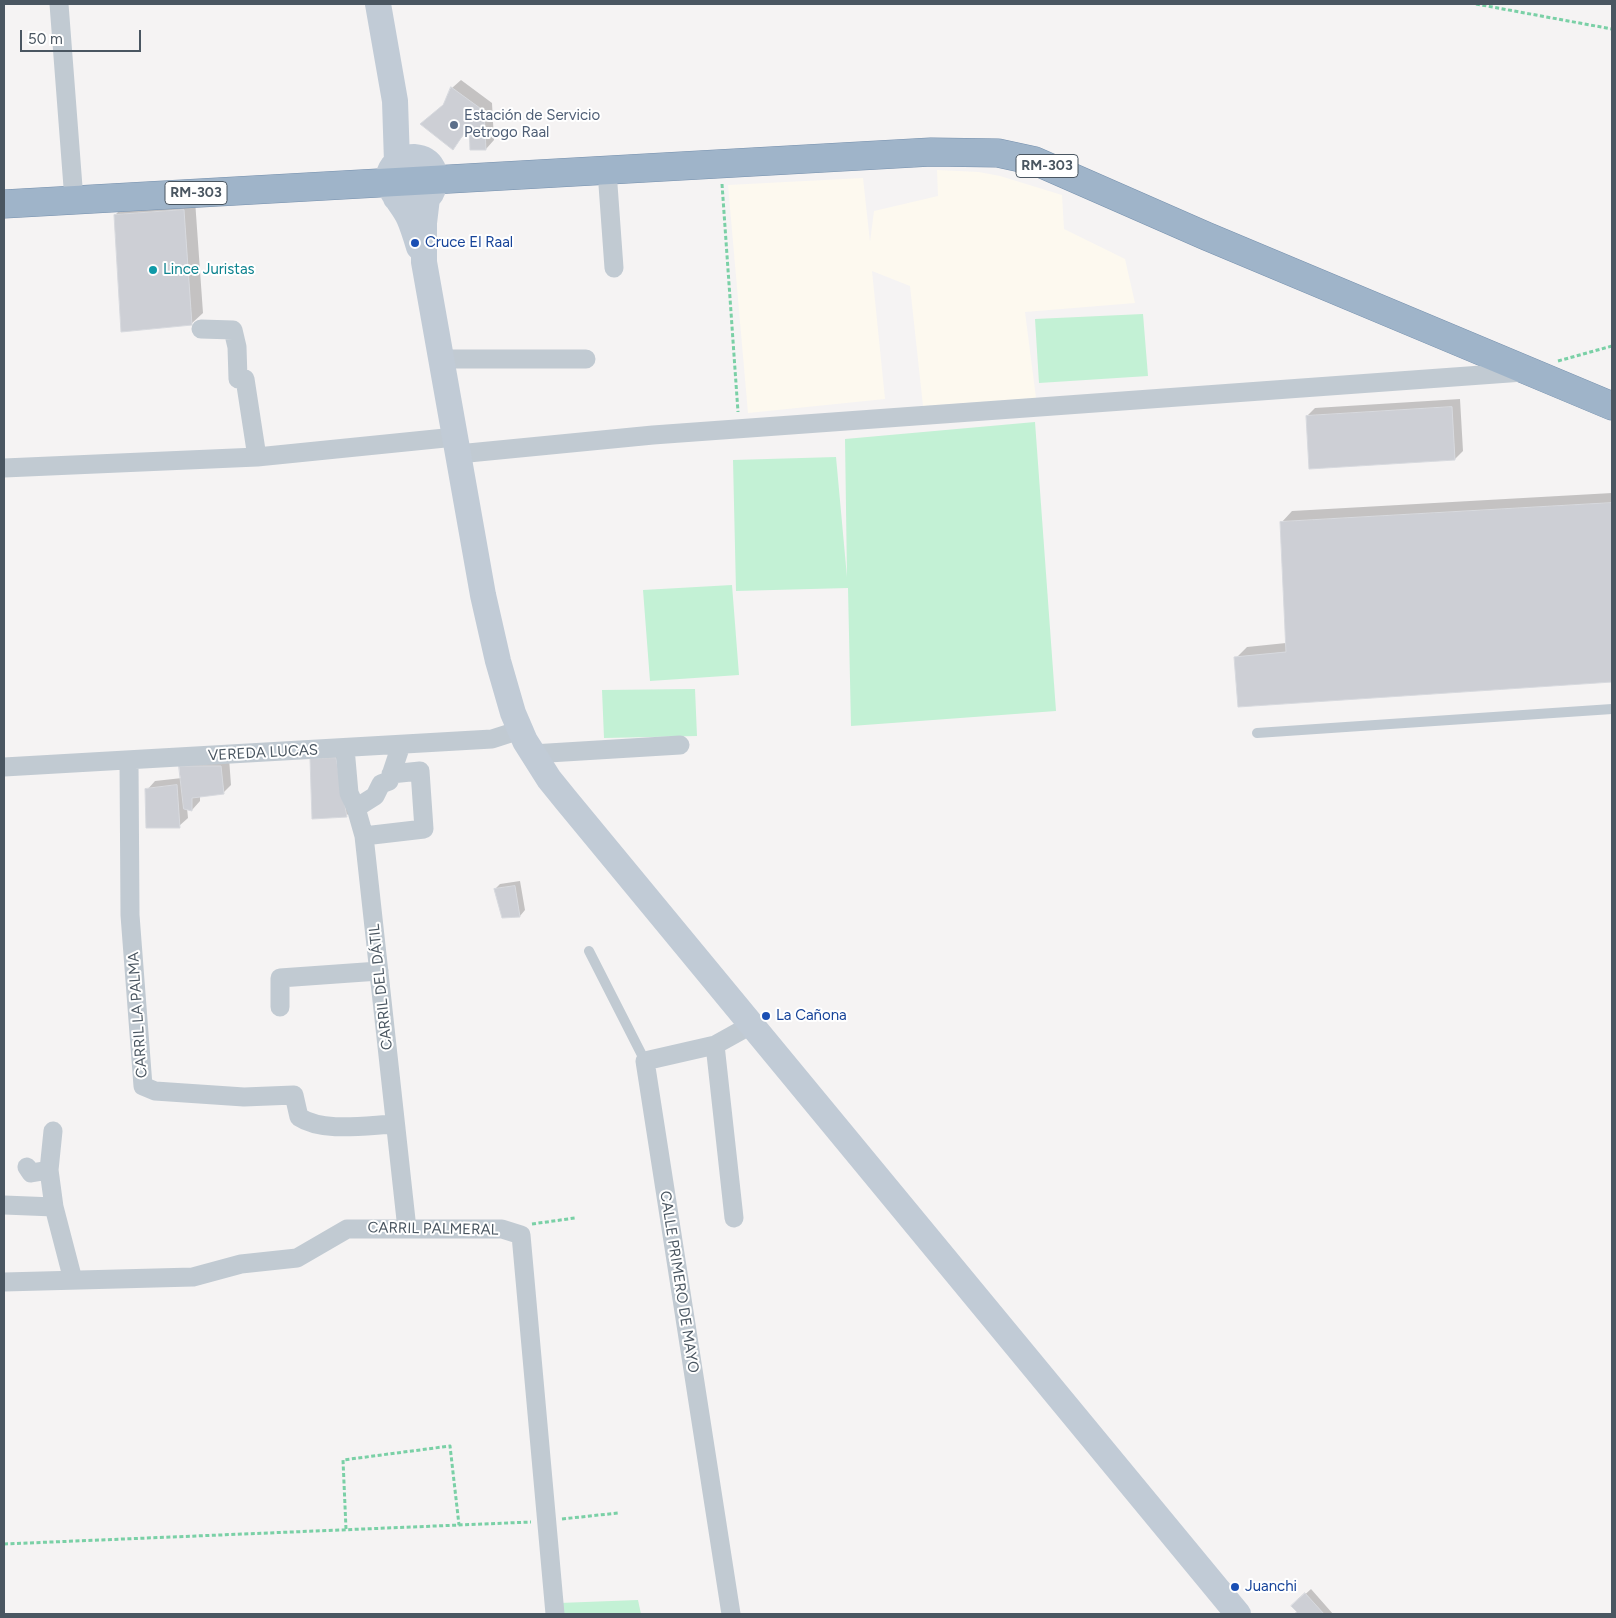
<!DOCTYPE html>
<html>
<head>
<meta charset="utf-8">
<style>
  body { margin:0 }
  #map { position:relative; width:1616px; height:1618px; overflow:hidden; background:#f5f3f3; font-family:Figtree,sans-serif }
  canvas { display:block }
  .frame { position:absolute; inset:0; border:5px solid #4a5661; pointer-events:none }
  .scale { position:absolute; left:20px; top:30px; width:121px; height:22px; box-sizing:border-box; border:2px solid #4a5661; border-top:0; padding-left:6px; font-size:15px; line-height:18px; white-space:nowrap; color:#4a5661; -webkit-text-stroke:4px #fff; paint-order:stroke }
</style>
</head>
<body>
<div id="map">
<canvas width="1616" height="1618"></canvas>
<div class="frame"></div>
<div class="scale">50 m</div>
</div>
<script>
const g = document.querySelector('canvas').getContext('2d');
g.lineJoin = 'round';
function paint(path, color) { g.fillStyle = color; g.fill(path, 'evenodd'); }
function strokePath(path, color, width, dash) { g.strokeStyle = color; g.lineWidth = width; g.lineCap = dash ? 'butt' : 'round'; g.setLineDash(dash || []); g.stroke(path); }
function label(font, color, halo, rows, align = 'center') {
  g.font = font + ' Figtree,sans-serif'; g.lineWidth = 4; g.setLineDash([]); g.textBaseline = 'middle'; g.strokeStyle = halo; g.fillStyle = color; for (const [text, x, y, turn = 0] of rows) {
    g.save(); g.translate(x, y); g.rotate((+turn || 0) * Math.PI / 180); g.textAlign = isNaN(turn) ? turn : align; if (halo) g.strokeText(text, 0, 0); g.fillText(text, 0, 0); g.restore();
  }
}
paint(new Path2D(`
  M937,170L979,172L1000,176L1062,195L1064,229L1125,259L1135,303L1025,312L1036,398L923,406L910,286L872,271L885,399L748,413L728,185L863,178L870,242L874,211L938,196Z`), '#fdf9ef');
paint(new Path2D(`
  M1143,314L1148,376L1039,383L1035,319Z
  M1035,422L1056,711L851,726L848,588L736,591L733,460L836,457L847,577L845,439Z
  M732,585L739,675L650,681L643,590Z
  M695,689L697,736L604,738L602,690Z
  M638,1600L641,1614H560L559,1603Z`), '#c3f1d5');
paint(new Path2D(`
  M461,80L492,103L494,140L486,149L471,126L453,148L422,124L445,103L452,88Z
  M195,200L203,313L191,324L115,215L126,204Z
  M1460,399L1463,451L1455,459L1307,416L1315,408Z
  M1612,493V681L1239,705L1236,658L1247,647L1286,643L1281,523L1292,511Z
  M344,750L355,807L347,815L314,817L311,760L320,752Z
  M229,758L231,785L223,793L200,796V801L192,810L187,808L188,818L179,826L147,790L155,781L182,778L181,766Z
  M520,881L525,910L520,916H502L495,889L500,884Z
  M1311,1589L1333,1614H1296L1298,1612V1601Z`), '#0003');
const building = new Path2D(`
  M451,87L484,111L486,150H470L469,126L453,150L420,124L443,105Z
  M184,210L192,325L121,332L114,215Z
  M1452,407L1455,460L1309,469L1306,416Z
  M1612,503V682L1238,707L1234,657L1286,652L1280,522Z
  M336,758L347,817L312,819L310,759Z
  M179,766H221L224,794L192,798V811L184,809Z
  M177,785L180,828H146L145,789Z
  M515,886L520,917L502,918L494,889Z
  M1305,1593L1324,1614H1294L1297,1612L1291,1606Z`);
paint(building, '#cdcfd5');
strokePath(building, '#d7d9de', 1);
const trunk = new Path2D(`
  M4,204L931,152L998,153L1035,161L1206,236L1612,406`);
strokePath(trunk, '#7690ad', 29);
strokePath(new Path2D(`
  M1476,4L1612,29
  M722,184L738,412
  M1558,361L1612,346
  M532,1224L575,1218
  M562,1519L618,1513
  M346,1529L343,1460L450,1446L459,1525
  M4,1544L531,1522`), '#7ad0a6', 3, [4, 2.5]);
strokePath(new Path2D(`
  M1257,733L1612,709
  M589,951L645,1061`), '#c1cad2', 10);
strokePath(new Path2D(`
  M59,4L74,200
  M607,171L614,268
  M201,329L233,330L237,347L238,379H245L257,457
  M442,359H586
  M458,454L653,435L1523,372
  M4,468L257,457L455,437
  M345,748L349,793L356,808L364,836L407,1229
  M532,754L680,745
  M129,761L130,915L143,1086L155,1091L244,1097L294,1095L299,1117C323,1133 368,1125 395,1124
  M4,767L492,739L520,730
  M356,808L375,796L381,784L389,781L401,745
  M364,836L424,829L420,771L391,774
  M280,1007V978L379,971
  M715,1045L734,1218
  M27,1167L31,1173L49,1170L54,1207
  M49,1170L53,1131
  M4,1205L54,1207L73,1280
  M4,1282L193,1277L241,1264L297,1258L347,1229H502L521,1235L555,1614
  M731,1614L645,1061L715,1045L751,1025`), '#c1cad2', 19);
strokePath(new Path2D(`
  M378,4L395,101L397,162
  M396,198C434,223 452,160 414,157C406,157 398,160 393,166C379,185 402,201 409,218C413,227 416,237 419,247
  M427,198L424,223V262L483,595L498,661L513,713L525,741L549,779L566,800L1238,1614`), '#c1cbd6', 26);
strokePath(trunk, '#9fb4c9', 28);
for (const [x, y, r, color] of [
  [454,125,5,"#5c6f8a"],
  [415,243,5,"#1a4fb4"],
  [153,270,5,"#0f9aa8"],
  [766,1016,5,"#1a4fb4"],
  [1235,1587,5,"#1a4fb4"]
]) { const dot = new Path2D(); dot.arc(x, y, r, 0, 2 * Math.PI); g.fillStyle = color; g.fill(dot); strokePath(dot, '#fff', 2); }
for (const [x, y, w] of [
  [1047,166,62],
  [196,193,62]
]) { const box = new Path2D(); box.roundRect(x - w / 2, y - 11.5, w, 23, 4); g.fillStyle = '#fff'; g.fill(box); strokePath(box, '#4a5661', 1); }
label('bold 14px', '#4a5661', null, [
  ["RM-303",1047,166],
  ["RM-303",196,193]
]);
label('15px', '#4e5e75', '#fff', [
  ["Estación de Servicio",464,116],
  ["Petrogo Raal",464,133]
], 'left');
label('15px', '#164399', '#fff', [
  ["Cruce El Raal",425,243],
  ["La Cañona",776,1016],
  ["Juanchi",1245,1587]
], 'left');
label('15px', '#0d838f', '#fff', [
  ["Lince Juristas",163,270]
], 'left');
label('15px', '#4a5661', '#fff', [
  ["VEREDA LUCAS",263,753,-3],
  ["CARRIL DEL DÁTIL",381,987,-96],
  ["CARRIL LA PALMA",138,1015,-94],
  ["CARRIL PALMERAL",433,1229,1],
  ["CALLE PRIMERO DE MAYO",679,1282,81]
]);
</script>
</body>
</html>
